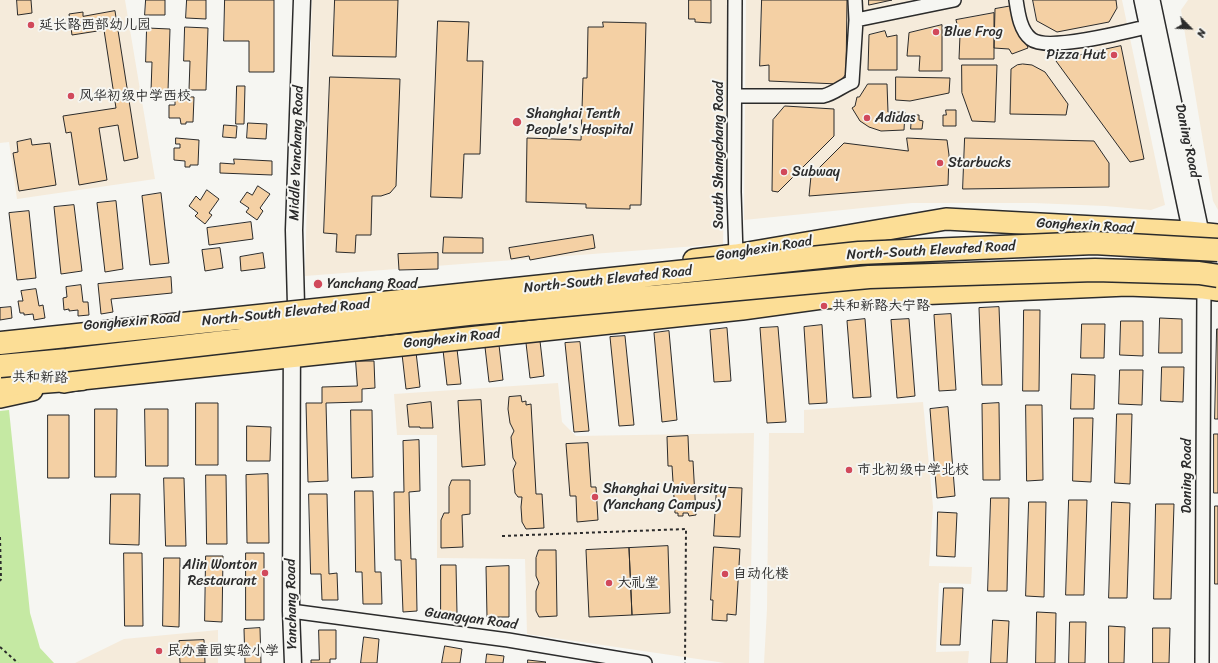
<!DOCTYPE html>
<html>
<head>
<meta charset="utf-8">
<style>
  body { margin:0 }
  #map { position:relative; width:1218px; height:663px; overflow:hidden; background:#f6f6f2; font-family:Sriracha,sans-serif }
  canvas { display:block }
  .north { position:absolute; left:1170px; top:8px; width:40px; height:40px; -webkit-text-stroke:3px #f6f6f2; paint-order:stroke; rotate:114deg; font-size:11px; font-weight:700; line-height:16px; text-align:center; color:#2b2b2b }
  .north::after { content:''; display:block; margin:auto; width:14px; height:18px; background:#2b2b2b; clip-path:polygon(50% 0,100% 100%,50% 72%,0 100%) }
</style>
</head>
<body>
<div id="map">
<canvas width="1218" height="663"></canvas>
<div class="north">N</div>
</div>
<script>
const g = document.querySelector('canvas').getContext('2d');
g.lineJoin = 'round';
function paint(path, color) { g.fillStyle = color; g.fill(path, 'evenodd'); }
function strokePath(path, color, width, dash) { g.strokeStyle = color; g.lineWidth = width; g.lineCap = dash ? 'butt' : 'round'; g.setLineDash(dash || []); g.stroke(path); }
function label(font, color, halo, rows, align = 'center') {
  g.font = font + ' Sriracha,"LXGW WenKai TC",sans-serif'; g.lineWidth = 4; g.setLineDash([]); g.textBaseline = 'middle'; g.strokeStyle = halo; g.fillStyle = color; for (const [text, x, y, turn = 0] of rows) {
    g.save(); g.translate(x, y); g.rotate((+turn || 0) * Math.PI / 180); g.textAlign = isNaN(turn) ? turn : align; if (halo) g.strokeText(text, 0, 0); g.fillText(text, 0, 0); g.restore();
  }
}
paint(new Path2D(`
  M0,0H125L155,179L17,199L9,142L0,143Z
  M312,0H728L723,244L305,276Z
  M746,0H1122L1165,205L1151,210L1105,206L1034,203H912L744,220Z
  M1188,0H1218V210L1213,201L1181,10Z
  M558,383L562,422L576,436L754,433L749,663H725L527,634L525,559L437,558V435H397L394,394Z
  M923,402L933,507L929,566L972,567L971,584L939,583L936,652L969,651L968,663H764L767,609L769,433H804V410Z
  M218,630V663H75L124,639Z`), '#f5ebdb');
paint(new Path2D(`
  M9,410L30,613L40,648L54,663H0V411Z`), '#c5e9a3');
const building = new Path2D(`
  M17,0H31L32,13L18,15Z
  M146,0H165V15H145Z
  M187,0H206V19L186,18Z
  M225,0H274V72H249V41H224Z
  M335,0H398L396,57L333,56Z
  M689,0H711V23L695,22V19H689Z
  M762,0H847L846,74L838,84L769,81V65L760,66Z
  M869,0H892L869,5Z
  M1033,0H1116L1117,8L1109,22L1057,32L1037,21Z
  M1012,6L1028,48L1012,54L1009,49L994,48L995,9Z
  M115,11L138,158L124,161L118,125L99,128L107,180L79,185L71,132L66,133L63,116L116,108L104,30L72,35L69,14L83,12V16Z
  M994,13V59H959L960,35L956,20Z
  M438,21L469,22L467,61H483L480,154H464L462,198L431,197Z
  M603,22L646,23L641,205H630V209L586,208V204L526,202L527,138L581,140L583,78H587L588,27H603Z
  M942,25V71H919L920,56H907L909,33Z
  M185,27L208,28L206,90H189L190,61H184Z
  M147,28L170,29L168,91H151L152,62H146Z
  M885,31L887,37L897,35V70H868L869,35Z
  M1121,46L1144,159L1130,162L1056,61L1070,51L1073,56Z
  M1023,64L1032,65L1045,72L1068,104L1066,115L1010,114L1011,69L1017,65Z
  M962,65H997L995,122L972,121L962,93Z
  M330,77L400,79L396,186L390,193L381,196H372L371,235H356L355,253L336,252L337,234L324,233Z
  M896,77L950,78L949,93L910,101L896,100Z
  M868,84H887L888,112H905L904,130L881,131L869,127L860,121L852,108L855,106L857,97H859Z
  M237,86H245L244,124H236Z
  M171,96L194,97L193,122H186V124H181L180,118H169V105H175V101H171Z
  M785,106L834,109V136L778,192L772,191L773,120Z
  M946,110H956V126H943V115H946Z
  M912,115H919V120L923,121L922,129H911Z
  M248,123L267,124L266,139L247,138Z
  M224,125L237,126L236,138L223,137Z
  M176,138L199,140L198,165H190V167H185V161L174,160V148H180V144H176Z
  M907,138L947,140L949,155L948,185L809,196L811,176L844,143L908,151Z
  M965,138L1094,141L1109,163V187L963,189Z
  M31,139L32,145L50,143L56,185L19,191L13,153L18,152L17,142Z
  M234,159L272,161V175L220,173V163L234,164Z
  M258,186L270,194L260,208L263,211L257,220L246,212L249,208L240,202L247,192L252,195Z
  M207,190L219,199L209,213L212,215L205,224L195,216L198,213L189,206L196,196L200,200Z
  M161,193L169,263L150,265L142,196Z
  M116,201L123,269L105,272L97,203Z
  M74,205L82,271L61,274L54,207Z
  M29,211L36,278L17,280L9,213Z
  M251,222L253,239L209,245L207,228Z
  M593,235L595,248L530,260L529,256L511,259L509,248Z
  M444,237L483,238V253H443Z
  M220,248L223,268L205,271L202,250Z
  M263,253L265,268L241,271L240,257Z
  M438,253V269L399,270L398,254Z
  M171,277L172,293L111,299L113,312L101,314L98,284Z
  M81,285L83,302H88L89,315L78,316V310L69,311V309L64,310L63,298L67,297L66,287Z
  M36,289L39,306L43,305L45,318L34,320L33,314L24,315V313H20L18,301H23L21,291Z
  M11,307L12,318L0,320V308Z
  M999,307L1002,385H982L979,308Z
  M1024,310H1040L1039,391H1023Z
  M951,314L956,390L939,391L934,315Z
  M1160,318L1182,319V353H1159Z
  M865,319L871,397L853,398L847,321Z
  M909,319L915,396L897,398L891,320Z
  M1121,321H1143V356L1120,355Z
  M1082,324H1105L1104,358H1081Z
  M822,325L827,403L809,404L804,327Z
  M778,327L786,422L767,423L760,328Z
  M727,328L731,381L714,382L710,330Z
  M1217,329H1218V419H1215Z
  M669,331L677,420L662,422L654,333Z
  M625,336L634,425L619,426L610,337Z
  M540,341L544,376L530,378L526,343Z
  M580,342L589,431L574,432L565,343Z
  M499,345L503,380L489,382L485,347Z
  M457,349L461,384L447,385L443,350Z
  M416,352L420,387L406,389L402,354Z
  M356,361H374L375,388L362,389V402L326,403L328,481L308,482L306,403H322V387L357,386Z
  M1162,367H1184L1183,402L1161,401Z
  M1120,370H1143L1142,405L1119,404Z
  M1072,374L1095,375L1094,409H1071Z
  M521,396L522,402L526,401V405L531,404L536,494H542L544,528L526,529L522,522L521,507L522,497H518L515,493L513,470L516,463L513,458L511,437L514,431L510,423L508,409L509,397Z
  M481,400L485,465L462,467L458,401Z
  M431,402L433,428H420V427H409L407,405Z
  M196,403H218V465H196Z
  M999,403L1000,480H983L982,404Z
  M1026,405H1042L1043,480L1027,481Z
  M948,407L955,496L937,498L930,409Z
  M95,409H117L116,477H95Z
  M145,409H168V466H146Z
  M351,410H372L373,477L352,478Z
  M1117,414H1132L1130,484L1115,483Z
  M48,415H69V478H48Z
  M1074,418H1093L1091,482L1073,481Z
  M247,426L271,427L270,461H247Z
  M1214,434H1218V493H1214Z
  M688,436L689,461H693L696,515L689,516L688,513H683V516H678V513H675L672,466H668L667,437Z
  M419,440L420,491L409,492L411,559H416L417,611L403,612L401,560H395L394,492H404L403,441Z
  M588,443L591,487H596L598,520L577,522L576,496H570L566,444Z
  M268,474L269,543H247L246,475Z
  M206,475H226L227,544H207Z
  M164,478H184L186,546H166Z
  M452,480H470V514L462,515L463,547L441,548V520L444,513H449V487Z
  M717,487L742,488L740,537L714,536Z
  M355,491H373L375,572H381L382,604H363L362,572H356Z
  M111,494H140L139,545L110,544Z
  M309,494H327L329,574L337,573L338,600H322L321,574H311Z
  M991,498H1009L1007,591H988Z
  M1069,500H1087L1084,595H1066Z
  M1029,502H1046L1044,597L1026,596Z
  M1112,502L1130,503L1127,598H1109Z
  M1156,504H1174L1171,599H1154Z
  M1215,506H1218V584H1215Z
  M938,512L957,513L955,557L937,556Z
  M668,546L670,613L632,615L629,548Z
  M714,547L740,549L736,615L727,614V621L712,620L713,600H711Z
  M629,548L632,615L589,617L586,550Z
  M539,550H556L557,616L539,617L536,611V591L539,583L536,576V558Z
  M124,553H142L143,626H125Z
  M246,553H264V620H246Z
  M206,556H223L222,622L205,621Z
  M164,558H180L179,627L163,626Z
  M441,565H456L457,613L441,614Z
  M509,566V617H487L486,567Z
  M944,588H963L960,645H941Z
  M1037,612L1056,613L1055,663H1036Z
  M993,620L1009,621L1007,663H991Z
  M1070,622H1086L1085,663H1069Z
  M1109,626L1125,627L1124,663H1109Z
  M260,628L261,663H245L244,629Z
  M1153,628H1170L1169,663H1153Z
  M319,630H336V659H330V663H311V660H319Z
  M364,637L379,639L377,663H361Z
  M204,640L205,663H180L179,641Z
  M445,646L462,649L460,663H442Z
  M487,654L504,656L503,663H486Z
  M528,660L546,662L545,663H528Z`);
paint(building, '#f4d0a4');
strokePath(building, '#2b2b2b', 1);
const minor = new Path2D(`
  M735,0L734,192L736,255L740,295
  M1016,0C1018,13 1020,30 1031,39C1047,52 1124,32 1146,27
  M1141,0L1191,238
  M1153,0L1202,232L1204,288L1202,663
  M856,20L954,0
  M735,96H823C835,93 840,87 852,82L856,20L855,0
  M291,611L508,640L645,663`);
const tertiary = new Path2D(`
  M293,663L291,611L292,329L296,305L294,230L302,0`);
const primary = new Path2D(`
  M694,260L736,255L946,219L1189,232L1218,235
  M64,382L81,379L742,309L822,298L1127,285L1204,288L1218,290
  M0,397L32,390`);
const trunk = new Path2D(`
  M0,385L81,379`);
strokePath(minor, '#2b2b2b', 16);
strokePath(tertiary, '#2b2b2b', 19);
strokePath(primary, '#2b2b2b', 24);
strokePath(trunk, '#2b2b2b', 25);
strokePath(new Path2D(`
  M502,536L686,529L685,663
  M0,537L1,579L0,581
  M0,647L18,663`), '#2b2b2b', 2, [3, 3]);
strokePath(minor, '#f6f6f2', 13);
strokePath(tertiary, '#f6f6f2', 16);
strokePath(primary, '#fcde96', 21);
strokePath(trunk, '#fcde96', 22);
const trunkBridge = new Path2D(`
  M0,343L859,253L1094,243L1218,250
  M0,366L67,360L468,314L869,277L1095,270L1199,273L1218,276`);
strokePath(trunkBridge, '#2b2b2b', 25, []);
strokePath(trunkBridge, '#fcde96', 22);
for (const [x, y, r, color] of [
  [31,25,4,"#d1495b"],
  [936,32,4,"#d1495b"],
  [1114,55,4,"#d1495b"],
  [71,96,4,"#d1495b"],
  [867,118,4,"#d1495b"],
  [517,122,5,"#d1495b"],
  [940,163,4,"#d1495b"],
  [784,172,4,"#d1495b"],
  [318,284,5,"#d1495b"],
  [824,306,4,"#d1495b"],
  [849,470,4,"#d1495b"],
  [595,497,4,"#d1495b"],
  [265,573,4,"#d1495b"],
  [725,574,4,"#d1495b"],
  [609,583,4,"#d1495b"],
  [159,651,4,"#d1495b"]
]) { const dot = new Path2D(); dot.arc(x, y, r, 0, 2 * Math.PI); g.fillStyle = color; g.fill(dot); strokePath(dot, '#f6f6f2', 1.5); }
label('14px', '#2b2b2b', '#f6f6f2', [
  ["延长路西部幼儿园",39,25],
  ["Blue Frog",944,32],
  ["Pizza Hut",1106,55,"right"],
  ["风华初级中学西校",79,96],
  ["Shanghai Tenth",526,114],
  ["People's Hospital",526,130],
  ["Adidas",875,118],
  ["Starbucks",948,163],
  ["Subway",792,172],
  ["Yanchang Road",327,284],
  ["共和新路大宁路",832,306],
  ["市北初级中学北校",857,470],
  ["Shanghai University",603,489],
  ["(Yanchang Campus)",603,505],
  ["Alin Wonton",257,565,"right"],
  ["Restaurant",257,581,"right"],
  ["自动化楼",733,574],
  ["大礼堂",617,583],
  ["民办童园实验小学",167,651]
], 'left');
label('14px', '#2b2b2b', '#f6f6f2', [
  ["Daning Road",1187,141,78],
  ["Middle Yanchang Road",297,153,-88],
  ["South Shangchang Road",719,155,-90],
  ["Gonghexin Road",1085,226,3],
  ["Gonghexin Road",764,249,-9],
  ["North-South Elevated Road",931,251,-3],
  ["North-South Elevated Road",608,280,-6],
  ["North-South Elevated Road",286,313,-6],
  ["Gonghexin Road",132,322,-5],
  ["Gonghexin Road",452,339,-6],
  ["共和新路",40,378,1],
  ["Daning Road",1187,476,-90],
  ["Yanchang Road",292,604,-91],
  ["Guangyan Road",471,619,8]
]);
</script>
</body>
</html>
